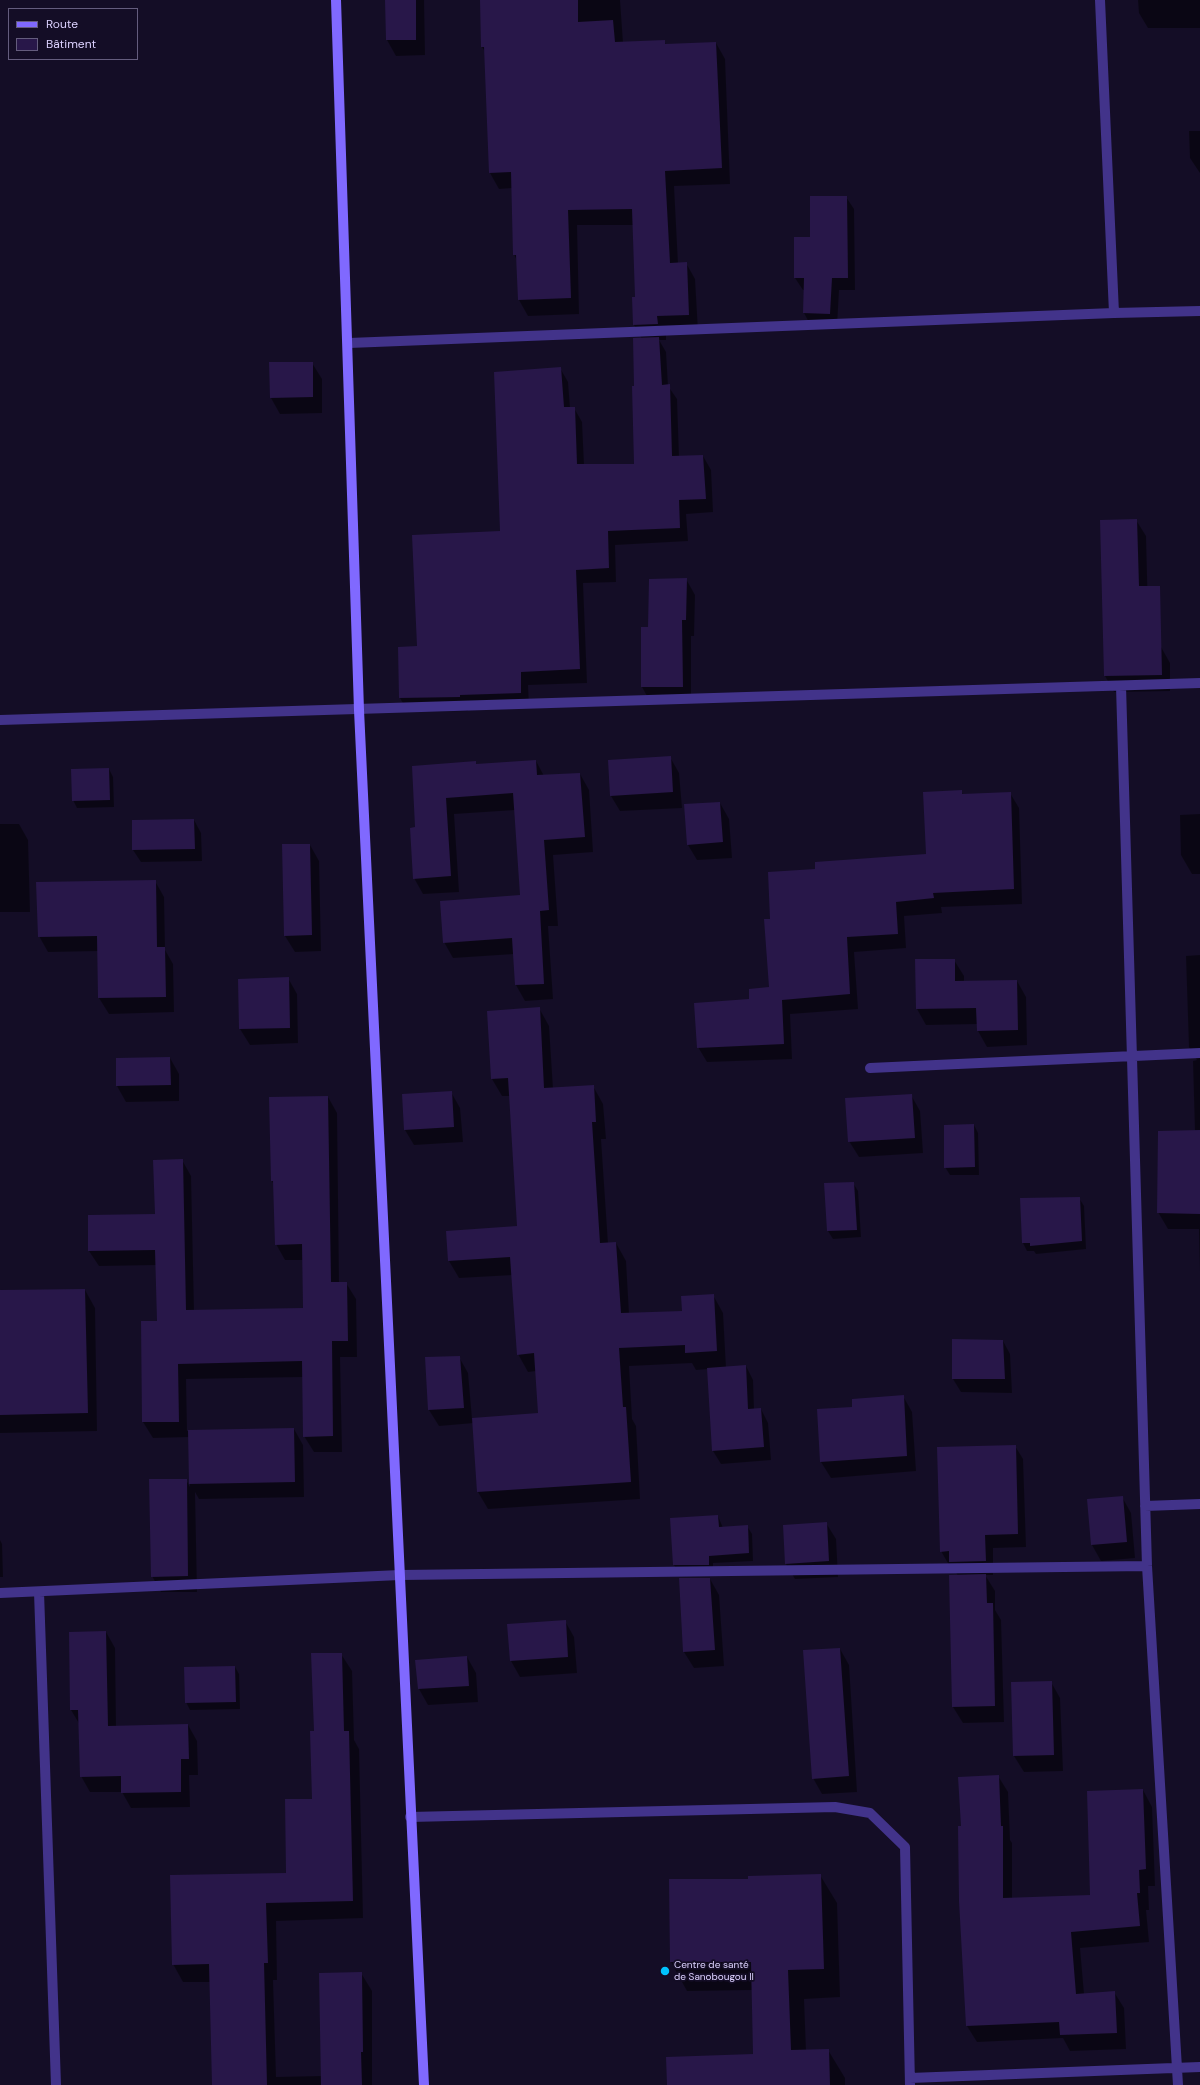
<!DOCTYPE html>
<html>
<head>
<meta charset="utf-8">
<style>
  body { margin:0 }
  #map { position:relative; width:1200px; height:2085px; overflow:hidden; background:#140d26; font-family:"DM Sans",sans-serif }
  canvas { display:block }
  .legend { position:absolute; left:8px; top:8px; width:130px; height:52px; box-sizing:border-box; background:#140d26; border:1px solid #645c7d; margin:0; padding:5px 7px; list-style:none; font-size:12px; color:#ddd2ff }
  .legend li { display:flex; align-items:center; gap:8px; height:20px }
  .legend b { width:20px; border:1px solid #645c7d }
</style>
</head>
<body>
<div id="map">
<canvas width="1200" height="2085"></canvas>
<ul class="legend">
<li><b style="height:5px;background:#8069ff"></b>Route</li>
<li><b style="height:11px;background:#281749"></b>Bâtiment</li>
</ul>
</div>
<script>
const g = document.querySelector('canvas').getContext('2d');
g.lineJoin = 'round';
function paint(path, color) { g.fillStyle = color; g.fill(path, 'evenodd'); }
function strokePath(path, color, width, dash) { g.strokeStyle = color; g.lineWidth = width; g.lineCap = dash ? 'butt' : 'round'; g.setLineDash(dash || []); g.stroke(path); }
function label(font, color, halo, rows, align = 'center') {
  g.font = font + ' "DM Sans",sans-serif'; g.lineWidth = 3.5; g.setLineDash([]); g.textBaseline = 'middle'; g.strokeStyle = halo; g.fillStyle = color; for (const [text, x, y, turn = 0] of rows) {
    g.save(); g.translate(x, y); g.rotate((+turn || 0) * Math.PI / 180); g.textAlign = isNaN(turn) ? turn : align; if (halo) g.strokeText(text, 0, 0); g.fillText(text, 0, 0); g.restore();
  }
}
paint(new Path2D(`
  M386,0H424L425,55L396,56L387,40Z
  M481,0H620L623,43L664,41L666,45L716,43L725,59L730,184L674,186L678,264L686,263L695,279L698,331L666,332V340H659L666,352L668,386L677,399L679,457L703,456L711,470L713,512L686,514L688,541L615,545L616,582L583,583L587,683L528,685L529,706L468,709V711L408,712L400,698L399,648L418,647L501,532L560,368L568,382L570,408H574L582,422L584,465H635V387L642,339L634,325L633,298H636L633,225H577L579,314L528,316L519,300L517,261L514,254L512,188L499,189L490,173L486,53L482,47Z
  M1138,0H1200V28H1148L1139,13Z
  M1189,131H1200V173L1190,158Z
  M846,197L854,209L855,290H839L837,326H811L804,313V290H803L795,278L811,238Z
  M312,363L322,379V413L280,414L271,398Z
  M1136,520L1146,536L1148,614L1101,521Z
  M686,579L695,595L694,636H691V702L651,703L642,687L650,628Z
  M1161,647L1170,663V691L1114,692L1105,676Z
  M670,757L679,773L682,808L620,811L611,796Z
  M536,761L544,776L580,774L589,790L593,852L553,855L558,926H548L553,999L525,1001L516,985L514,954L453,958L444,942L521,896L515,810L454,814L459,892L423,894L414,878L416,828L475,762L477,765Z
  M109,769L113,777L114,807L77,808L73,800Z
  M961,791L963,795L1010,793L1019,808L1022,904L941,907L942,913L904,916L906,948L854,952L858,1009L790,1014L792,1059L707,1062L698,1047L750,1000L770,988L771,920L817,870L927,855Z
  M720,803L729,819L732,858L697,860L688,845Z
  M1200,814V874H1192L1181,855L1180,815Z
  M194,820L201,833L202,861L141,862L133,850Z
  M0,824H19L28,840L30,912H0Z
  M310,845L319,861L321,951L295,952L285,936Z
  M155,881L164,897L165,950L173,964L174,1012L109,1014L99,998V951L48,952L39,936Z
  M1200,955V1271L1199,1229H1168L1158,1212L1195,1131L1193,1061L1197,1060L1189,1047L1186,956Z
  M954,960L964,976V982L1017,981L1026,997L1027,1045L987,1047L978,1031V1024L926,1025L917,1009Z
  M288,978L297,994L298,1043L250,1045L240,1029Z
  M539,1008L549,1026L553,1089L593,1086L603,1104L606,1139H601L608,1244L616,1243L626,1261L629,1314L683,1312L713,1295L723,1313L726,1368L746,1366L753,1380L754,1410L761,1409L768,1423L771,1460L721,1464L713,1451L708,1369L696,1370L692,1363L629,1366L632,1419L636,1426L640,1499L488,1509L478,1492L474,1423L439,1426L429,1410L459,1357L468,1373L472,1419L539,1414L536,1371L528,1372L518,1354L513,1275L459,1278L449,1261L519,1227L510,1096H502L492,1079Z
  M170,1058L179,1074V1101L126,1102L117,1086V1059Z
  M451,1092L460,1108L463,1142L414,1145L405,1130Z
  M911,1095L920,1111L923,1153L859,1157L849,1141Z
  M328,1097L337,1113L339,1283H346L356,1299L357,1357H340L342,1452H314L304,1436L303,1377L186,1379L187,1431L294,1429L303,1445L304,1497L199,1499L195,1492L197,1592H161L152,1576L186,1480L190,1487L189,1437L153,1438L143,1422L158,1322L157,1265L99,1266L89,1251L156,1215L182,1160L191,1176L194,1311L304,1309L303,1260H285L276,1244L274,1185L272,1181L270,1098Z
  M974,1125L978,1133L979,1175H950L945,1167Z
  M853,1183L858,1191L861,1237L833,1239L828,1231L825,1184Z
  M1079,1198L1084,1206L1086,1249L1036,1254L1034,1251H1027L1023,1243L1021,1199Z
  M85,1290L95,1308L97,1431L0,1433V1291Z
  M1003,1341L1010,1354L1012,1393L961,1392L953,1379Z
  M903,1396L912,1412L916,1471L831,1478L821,1462L853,1408Z
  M1015,1446L1023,1459L1026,1547L993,1548V1575H985L995,1591V1610L1001,1620L1004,1722L963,1723L953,1707L958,1576L952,1565H949L941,1551Z
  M1122,1497L1131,1513L1135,1558L1101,1561L1092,1545L1088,1500Z
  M718,1516L723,1528L747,1526L752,1534L753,1561L713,1563V1572L679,1573L674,1565Z
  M826,1523L836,1539L838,1577L795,1579L786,1564Z
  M0,1540L2,1544L3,1577H0Z
  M710,1579L719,1595L724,1666L694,1668L684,1652Z
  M565,1621L574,1637L577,1673L520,1677L511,1661Z
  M106,1632L115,1648L116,1727L188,1725L197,1741L198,1775H189L190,1807L131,1808L122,1792H90L81,1776L80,1725L71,1710Z
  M840,1649L849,1665L857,1792L822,1794L813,1778Z
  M341,1654L352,1671L354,1740L359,1749L363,1918L276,1921L277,1980H273L276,2077L322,2076L361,1973L372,1991V2085H213L211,1982H183L173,1964L287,1874L313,1800L315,1732Z
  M467,1657L476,1673L478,1702L428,1705L419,1689Z
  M235,1667L239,1674L240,1709L190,1710L186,1702Z
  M1051,1682L1060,1698L1063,1771L1024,1772L1014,1756L1012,1683Z
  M998,1776L1008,1792L1010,1840L1012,1843V1899L1092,1896L1143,1790L1152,1807L1155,1886H1148L1149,1910H1146L1149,1942L1080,1948L1084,1994L1114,1992L1124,2008L1126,2049L1070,2051L1063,2038L977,2042L967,2026L962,1827Z
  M820,1875L837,1903L840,1997L804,1999L806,2051L828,2050L845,2078V2085H668L754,2055L752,1990L687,1991L671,1962L670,1880H749Z`), '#0007');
paint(new Path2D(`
  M385,0H416V40H386Z
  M480,0H578V22L613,20L615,42L665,40V44L716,42L722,168L665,171L670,263L687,262L689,315L657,316L658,324L633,325L632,297H635L632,209L568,210L571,298L518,300L516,255H513L511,172L489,173L484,47H481Z
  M810,196H847L848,278H832L830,314L803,313L804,278H794V237H810Z
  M659,337L662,385L670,384L672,456L703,455L706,499L679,500L680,528L608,531L609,568L576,570L580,669L521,672V693L460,695V697L399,698L398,647L417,646L412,535L500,531L494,372L561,367L564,407H575L577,464H634L632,386H634L633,338Z
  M269,362H313V397L270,398Z
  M1137,519L1139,586H1160L1162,675L1104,676L1100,520Z
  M687,578L686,620H682L683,687H641V627H648L649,579Z
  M671,756L673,792L610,796L608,760Z
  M536,760L537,775L580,773L585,837L544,840L549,910L540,911L544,984L515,985L512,938L443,943L440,901L520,895L513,793L446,798L451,876L413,879L410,828L415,827L412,766L476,761V764Z
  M109,768L110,800L72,801L71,769Z
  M962,790V794L1011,792L1014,889L933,893L934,898L896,902L898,934L847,937L850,994L782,1000L784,1044L697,1048L694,1003L749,999V989L769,987L764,919H770L768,872L815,869V862L926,854L923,792Z
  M720,802L723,842L687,845L684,804Z
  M194,819L195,849L132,850V820Z
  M282,844H310L312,935L284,936Z
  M156,880L157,947H165L166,997L98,998L97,936L38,937L36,882Z
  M915,959H955V981L1017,980L1018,1030L977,1031L976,1008L916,1009Z
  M289,977L290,1028L239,1029L238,979Z
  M540,1007L544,1088L594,1085L596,1122H592L600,1243L616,1242L621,1313L682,1311L681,1296L714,1294L717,1351L685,1353V1345L619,1348L623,1407H626L631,1482L477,1492L472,1418L538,1413L534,1353L517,1355L510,1257L448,1261L446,1231L517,1226L508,1078L491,1079L487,1011Z
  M170,1057L171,1085L116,1086V1058Z
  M452,1091L454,1127L404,1130L402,1094Z
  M912,1094L915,1138L848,1142L845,1098Z
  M328,1096L331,1282H347L348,1341H332L333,1436L303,1437L302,1361L178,1364L179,1422H142L141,1321H157L155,1250L88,1251V1215L155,1214L153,1160L183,1159L186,1310L303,1308L302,1244L275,1245L273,1181H271L269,1097Z
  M974,1124L975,1167L944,1168V1125Z
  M1200,1130V1214L1157,1213L1158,1131Z
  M854,1182L857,1230L827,1231L824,1183Z
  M1080,1197L1082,1241L1030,1246V1243H1022L1020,1198Z
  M85,1289L88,1413L0,1415V1290Z
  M952,1339L1003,1340L1005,1379H952Z
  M460,1356L464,1408L428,1410L425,1357Z
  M746,1365L748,1409L761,1408L764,1447L712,1451L707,1368Z
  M904,1395L907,1456L820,1462L817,1409L852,1407V1399Z
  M294,1428L295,1482L189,1484L188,1430Z
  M1016,1445L1018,1534L985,1535L986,1561L949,1562V1551L940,1552L937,1447Z
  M149,1479H187L188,1576L151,1577Z
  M1123,1496L1127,1542L1091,1545L1087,1499Z
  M718,1515L719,1527L748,1525L749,1553L709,1556V1565H673L670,1518Z
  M827,1522L829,1561L785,1564L783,1525Z
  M986,1574L987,1603H993L995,1706L952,1707L949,1575Z
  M679,1578H710L715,1650L683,1652Z
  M566,1620L568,1657L510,1661L507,1624Z
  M106,1631L108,1726L188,1724L189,1759H181V1792L121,1793V1776L80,1777L78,1710H70L69,1632Z
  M840,1648L849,1776L812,1779L803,1650Z
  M311,1653H342L344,1731H349L353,1901L266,1903L268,1963H264L267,2085H212L209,1964L172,1965L170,1875L286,1873L285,1799H312L310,1731H314Z
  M467,1656L469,1686L418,1689L415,1660Z
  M235,1666L236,1702L185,1703L184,1667Z
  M1052,1681L1054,1755L1013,1756L1011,1682Z
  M999,1775L1001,1826H1003V1898L1090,1895L1087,1791L1143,1789L1146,1869L1139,1870L1140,1893H1137L1140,1926L1071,1932L1076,1994L1115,1991L1117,2033L1060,2035L1059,2022L966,2026L959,1901L958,1826H961L958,1777Z
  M821,1874L824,1969L788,1970L791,2050L829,2049L830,2085H667L666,2057L753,2054L751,1962H670L669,1879H748V1876Z
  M362,1972L363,2052H361L362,2085H321L319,1973Z`), '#281749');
strokePath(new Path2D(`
  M1100,0L1114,313
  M349,343L1114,313L1200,311
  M1121,686L1147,1566L1178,2085
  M0,720L1200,683
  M870,1068L1200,1053
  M1145,1506L1200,1504
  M39,1592L56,2085
  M0,1593L400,1575L1147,1566
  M410,1817L835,1807L870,1813L905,1847L910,2085
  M910,2078L1200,2067`), '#42338a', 10);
strokePath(new Path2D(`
  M336,0L359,710L424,2085`), '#8069ff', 10);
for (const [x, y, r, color] of [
  [665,1971,5,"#00c2fd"]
]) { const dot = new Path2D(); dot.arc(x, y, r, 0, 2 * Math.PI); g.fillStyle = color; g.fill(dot); strokePath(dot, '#140d26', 1.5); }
label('10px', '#ddd2ff', '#140d26', [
  ["Centre de santé",674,1965],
  ["de Sanobougou II",674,1977]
], 'left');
</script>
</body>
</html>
